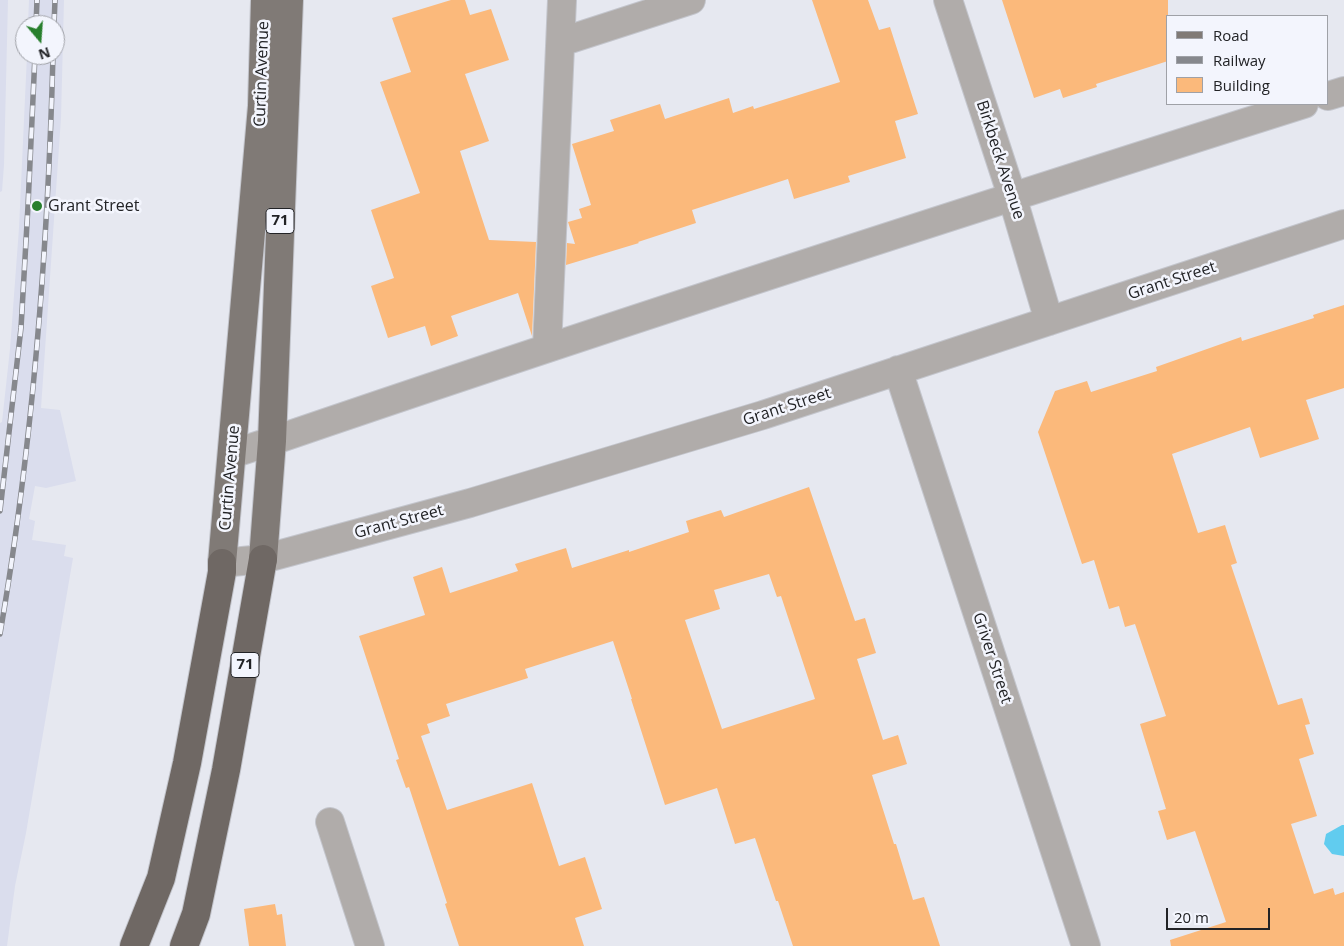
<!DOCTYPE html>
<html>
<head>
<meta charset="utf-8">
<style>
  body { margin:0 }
  #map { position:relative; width:1344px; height:946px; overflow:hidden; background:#e6e8f0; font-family:"Open Sans",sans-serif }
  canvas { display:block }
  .legend { position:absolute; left:1166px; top:15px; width:162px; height:90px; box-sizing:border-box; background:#f3f5fd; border:1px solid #9fa1a7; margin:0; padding:6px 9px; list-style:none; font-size:15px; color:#222326 }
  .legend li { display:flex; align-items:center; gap:10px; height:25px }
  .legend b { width:25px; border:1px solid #9fa1a7 }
  .north { position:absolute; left:15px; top:15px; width:50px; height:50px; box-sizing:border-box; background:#f3f5fd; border:1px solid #9fa1a7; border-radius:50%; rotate:162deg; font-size:14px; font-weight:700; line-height:20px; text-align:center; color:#222326 }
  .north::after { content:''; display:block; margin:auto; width:18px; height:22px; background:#287f2d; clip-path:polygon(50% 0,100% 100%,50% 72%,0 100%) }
  .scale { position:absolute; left:1166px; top:908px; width:104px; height:22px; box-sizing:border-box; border:2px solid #222326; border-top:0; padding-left:6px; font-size:15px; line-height:18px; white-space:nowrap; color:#222326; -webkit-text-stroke:4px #f3f5fd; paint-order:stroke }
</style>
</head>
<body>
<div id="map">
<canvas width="1344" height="946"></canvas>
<ul class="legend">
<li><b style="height:6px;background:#807a76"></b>Road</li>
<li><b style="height:6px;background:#86888d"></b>Railway</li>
<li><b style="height:14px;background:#fbb97b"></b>Building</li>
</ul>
<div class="north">N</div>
<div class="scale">20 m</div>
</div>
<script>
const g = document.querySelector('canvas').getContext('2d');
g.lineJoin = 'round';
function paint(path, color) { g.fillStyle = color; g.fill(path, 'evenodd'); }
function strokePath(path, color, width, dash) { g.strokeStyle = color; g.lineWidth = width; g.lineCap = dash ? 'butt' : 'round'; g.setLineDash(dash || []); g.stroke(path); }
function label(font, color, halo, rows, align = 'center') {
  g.font = font + ' "Open Sans",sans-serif'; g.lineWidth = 5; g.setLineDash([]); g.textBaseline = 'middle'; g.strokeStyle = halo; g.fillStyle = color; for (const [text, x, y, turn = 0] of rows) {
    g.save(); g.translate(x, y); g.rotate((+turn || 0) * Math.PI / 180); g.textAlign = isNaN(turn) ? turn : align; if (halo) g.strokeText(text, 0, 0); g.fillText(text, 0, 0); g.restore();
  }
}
paint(new Path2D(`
  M0,0H8L4,165L2,191L0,192Z
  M29,0H64L61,118L41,408L60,410L76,481L46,488L35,486L29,519L35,521L32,540L66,545L64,556L73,558L26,833L15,886L7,946H0V423L2,422L10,349L19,228L27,55H55V25H28Z`), '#dadded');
paint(new Path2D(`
  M1342,825H1344V856L1332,854L1324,844L1326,834Z`), '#61ccef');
paint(new Path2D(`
  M451,0H465L470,15L491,9L509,60L465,74L489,141L460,151L489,240L536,242L532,336L518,293L451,316L458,336L431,346L425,326L388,338L371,286L394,278L371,210L420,193L380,82L411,72L392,18Z
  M812,0H868L879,30L890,27L918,114L895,121L906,158L848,176L850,182L794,199L788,179L692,210L696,223L638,242L639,243L566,265L567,243L575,244L568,222L582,218L579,209L591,205L572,144L614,131L610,120L660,104L665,119L729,98L733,113L753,106L754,109L840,82Z
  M1002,0H1168V61L1096,84L1097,87L1063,98L1060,89L1034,98Z
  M1344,305V388L1306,400L1319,439L1260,458L1250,427L1172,454L1198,533L1225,525L1237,563L1231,565L1278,705L1302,698L1310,724L1305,725L1314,754L1299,759L1317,816L1291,824L1314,894L1333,888L1335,895L1344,892V946H1171L1170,940L1226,922L1195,831L1167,840L1158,811L1166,809L1140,724L1166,716L1135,624L1125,627L1119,606L1109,609L1094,560L1082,564L1038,432L1055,391L1087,381L1091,392L1157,371L1156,367L1241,337L1242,341L1314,318L1313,315Z
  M809,487L855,621L865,618L876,653L857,659L883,740L898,735L907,764L872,775L894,844H896L913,900L924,897L940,946H793L778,901H776L755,838L735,844L717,788L665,805L631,699H632L613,641L525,669L528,678L446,704L450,716L427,724L430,733L421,736L447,810L532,783L559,866L585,857L602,909L575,918L584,946H459L445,904L447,903L409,787L406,788L396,760L399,759L359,636L425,615L413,577L442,567L450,593L518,571L515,564L566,548L572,568L629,550V552L689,532L686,521L721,510L724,517ZM769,574L777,597L781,596L815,699L722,729L685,620L720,609L714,590Z
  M275,904L277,915L282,914L286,946H249L244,909Z`), '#fbb97b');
const minor = new Path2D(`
  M948,0L1012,196L1049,321
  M561,42L691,0
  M1328,96L1344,91
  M547,348L562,0
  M898,370L1086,946
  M232,454L272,441C614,324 959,213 1304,104
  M222,563L263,559L470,503L763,415L1344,224
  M330,822L370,946`);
const major = new Path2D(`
  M263,559L272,441L289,0
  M222,563L262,106L265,0`);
const highway = new Path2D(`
  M134,946L161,878L187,763L222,572V563
  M184,946L196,914L226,770L263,559`);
strokePath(minor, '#c3c5cc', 30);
strokePath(major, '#c3c5cc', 30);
strokePath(highway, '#c3c5cc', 30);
strokePath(minor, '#b0acaa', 28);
strokePath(major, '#807a76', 28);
strokePath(highway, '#6f6864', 28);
const rail = new Path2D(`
  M36,25L37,0
  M54,25L55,0
  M0,511L21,328L28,206L35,55
  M0,634C33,443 48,249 53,55`);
strokePath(rail, '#86888d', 5.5);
strokePath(rail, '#f3f5fd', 4, [11]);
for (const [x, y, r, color] of [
  [37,206,6,"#287f2d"]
]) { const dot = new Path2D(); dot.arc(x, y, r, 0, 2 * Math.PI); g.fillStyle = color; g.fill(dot); strokePath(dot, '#f3f5fd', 2); }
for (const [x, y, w] of [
  [280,221,28],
  [245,665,28]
]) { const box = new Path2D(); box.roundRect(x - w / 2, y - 12.5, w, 25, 4); g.fillStyle = '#f3f5fd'; g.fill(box); strokePath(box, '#222326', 1); }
label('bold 15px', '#222326', null, [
  ["71",280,221],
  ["71",245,665]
]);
label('16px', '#222326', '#f3f5fd', [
  ["Curtin Avenue",262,74,-88],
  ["Birkbeck Avenue",1000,160,72],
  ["Grant Street",1172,281,-18],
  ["Grant Street",787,407,-18],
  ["Curtin Avenue",230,478,-85],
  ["Grant Street",399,522,-15],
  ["Griver Street",992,658,72]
]);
label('16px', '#222326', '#f3f5fd', [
  ["Grant Street",48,206]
], 'left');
</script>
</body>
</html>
